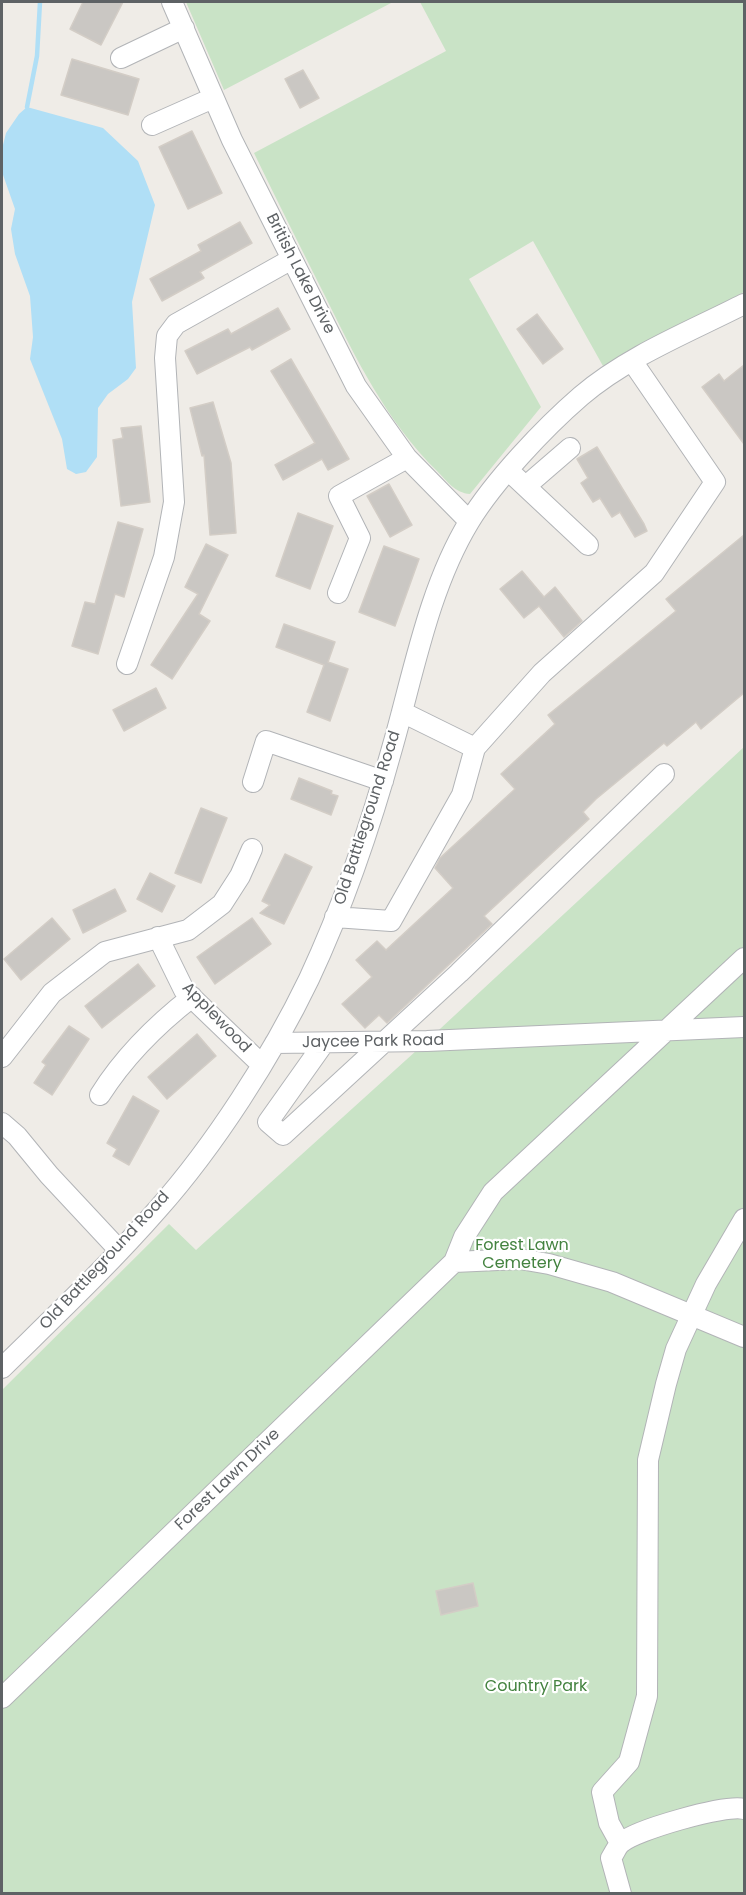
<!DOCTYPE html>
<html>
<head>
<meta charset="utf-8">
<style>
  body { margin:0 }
  #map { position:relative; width:746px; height:1895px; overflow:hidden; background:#efece7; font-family:Poppins,sans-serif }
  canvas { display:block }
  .frame { position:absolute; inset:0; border:3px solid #5e6265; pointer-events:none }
</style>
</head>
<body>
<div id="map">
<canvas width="746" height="1895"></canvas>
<div class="frame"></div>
</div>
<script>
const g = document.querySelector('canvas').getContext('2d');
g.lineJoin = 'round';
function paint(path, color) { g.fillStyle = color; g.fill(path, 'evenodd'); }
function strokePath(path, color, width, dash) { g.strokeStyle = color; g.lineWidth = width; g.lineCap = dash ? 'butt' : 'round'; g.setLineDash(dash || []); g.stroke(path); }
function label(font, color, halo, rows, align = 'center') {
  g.font = font + ' Poppins,sans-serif'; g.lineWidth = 4.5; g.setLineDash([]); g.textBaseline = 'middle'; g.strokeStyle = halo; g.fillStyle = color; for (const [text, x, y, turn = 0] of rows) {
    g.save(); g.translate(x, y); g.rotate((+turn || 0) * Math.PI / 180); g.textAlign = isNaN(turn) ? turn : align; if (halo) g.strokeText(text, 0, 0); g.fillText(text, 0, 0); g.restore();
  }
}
paint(new Path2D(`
  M186,2H393L224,90Z
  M420,2H744V292L603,366L533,241L469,279L541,407L470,494C455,493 447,481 437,471C387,422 356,359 325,296C301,248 277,201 254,153L446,51Z
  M744,747V1893L2,1894V1390L169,1224L196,1250L427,1041Z`), '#c9e3c6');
paint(new Path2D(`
  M27,107L103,128L138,161L155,205L132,302L136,368L128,379L108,394L98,408L97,457L86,472L76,474L67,469L62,439L30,359L33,337L30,296L15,254L11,229L15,209L2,172V149L6,133L19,114Z`), '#b0dff6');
strokePath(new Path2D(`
  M27,107L37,56L40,2`), '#b0dff6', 4.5);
const building = new Path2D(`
  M83,2H123L101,45L70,29Z
  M72,59L139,79L128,115L61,95Z
  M303,70L319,98L300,108L285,79Z
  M192,131L222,193L188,209L159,147Z
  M240,222L252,243L200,272L204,278L162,301L150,279L201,251L198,245Z
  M278,308L290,329L252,350L250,347L197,374L185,351L228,329L231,334Z
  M537,314L563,349L543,364L517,329Z
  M291,359L349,459L328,470L322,459L283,480L275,465L315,443L271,371Z
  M744,365V444L702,387L719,374L724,381Z
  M213,402L231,463L236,533L210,535L204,455L202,456L190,408Z
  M141,426L150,502L121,506L113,440L123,438L121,428Z
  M597,447L644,524L647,531L635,537L620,512L612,517L600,498L593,502L581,483L588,478L577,459Z
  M389,484L412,525L390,537L367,496Z
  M298,513L333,526L310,589L276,576Z
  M118,522L143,529L124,597L115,594L98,654L72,646L85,602L95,604Z
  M744,535V693L701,729L696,722L667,746L664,743L596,799L583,812L589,819L484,916L492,924L387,1023L379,1015L365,1028L342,1004L372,977L356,960L377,941L386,950L453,888L435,868L440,858L515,789L501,774L555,724L548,715L676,611L666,599Z
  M206,544L228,555L199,614L210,621L172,679L151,665L198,594L185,587Z
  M384,546L419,559L395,626L359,612Z
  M522,571L544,597L555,587L582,621L564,637L539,606L524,618L500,589Z
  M284,624L335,642L328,662L348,669L330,721L307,712L324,665L276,647Z
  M156,688L166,708L124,731L113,710Z
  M299,778L332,791L331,794L338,796L331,815L291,799Z
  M201,808L227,818L201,883L175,873Z
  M285,854L312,867L284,924L260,913L270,905L262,901Z
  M150,873L175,886L162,912L137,899Z
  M115,889L126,911L83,933L73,910Z
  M52,918L70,939L21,980L4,959Z
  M252,918L271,944L215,984L197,957Z
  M138,964L155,986L102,1028L85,1006Z
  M69,1026L89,1039L52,1095L34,1083L46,1065L42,1062Z
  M197,1034L216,1056L167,1099L148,1077Z
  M133,1096L159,1111L129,1165L113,1156L117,1149L107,1143Z
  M473,1583L478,1606L441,1615L436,1591Z`);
paint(building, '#cac7c3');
strokePath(building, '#d3cdc6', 1.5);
const minor = new Path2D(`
  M172,2L232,140L356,386L407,458L469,521
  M121,58L184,28
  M152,125L213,98
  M509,471L588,545
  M526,486L570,448
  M338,593L360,538L339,496L407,458
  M127,664L164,557L174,502L165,358L167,336L176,324L292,259
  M402,712L475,748
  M253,782L266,741L383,781
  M335,917L391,921L462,795L475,748L542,673L654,573L715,482L632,361
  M158,937L184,990L261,1064
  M275,1043L427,1041L744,1027
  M324,1043L268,1122L283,1135L459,973L664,774
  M2,1057L52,993L105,952L188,930L222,904L240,876L252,849
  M100,1095C124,1057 156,1025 192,997
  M2,1123L17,1136L49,1175L119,1250
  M454,1262L520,1259L549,1264L612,1282L744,1337
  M2,1368C55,1316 109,1265 158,1209C214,1146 272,1056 309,979C344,904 371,825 393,745C414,671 429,588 469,522C494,481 544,428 581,396C628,356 689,332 744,304
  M2,1698L454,1262L464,1237L493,1192L744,958
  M620,1843L609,1823L602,1792L629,1762L647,1696L648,1460L666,1384L676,1349L706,1284L744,1219
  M621,1894L611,1858C614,1854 617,1846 621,1843C635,1830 726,1804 744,1809`);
strokePath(minor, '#b2b4b7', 22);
strokePath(minor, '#fff', 20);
label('16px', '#5e6265', '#fff', [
  ["British Lake Drive",300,274,63],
  ["Old Battleground Road",368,818,-72],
  ["Applewood",216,1018,46],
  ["Jaycee Park Road",373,1042,-1],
  ["Old Battleground Road",105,1261,-47],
  ["Forest Lawn Drive",228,1480,-44]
]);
label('16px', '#448340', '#fff', [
  ["Forest Lawn",522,1246],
  ["Cemetery",522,1264],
  ["Country Park",536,1687]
]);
</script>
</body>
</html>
